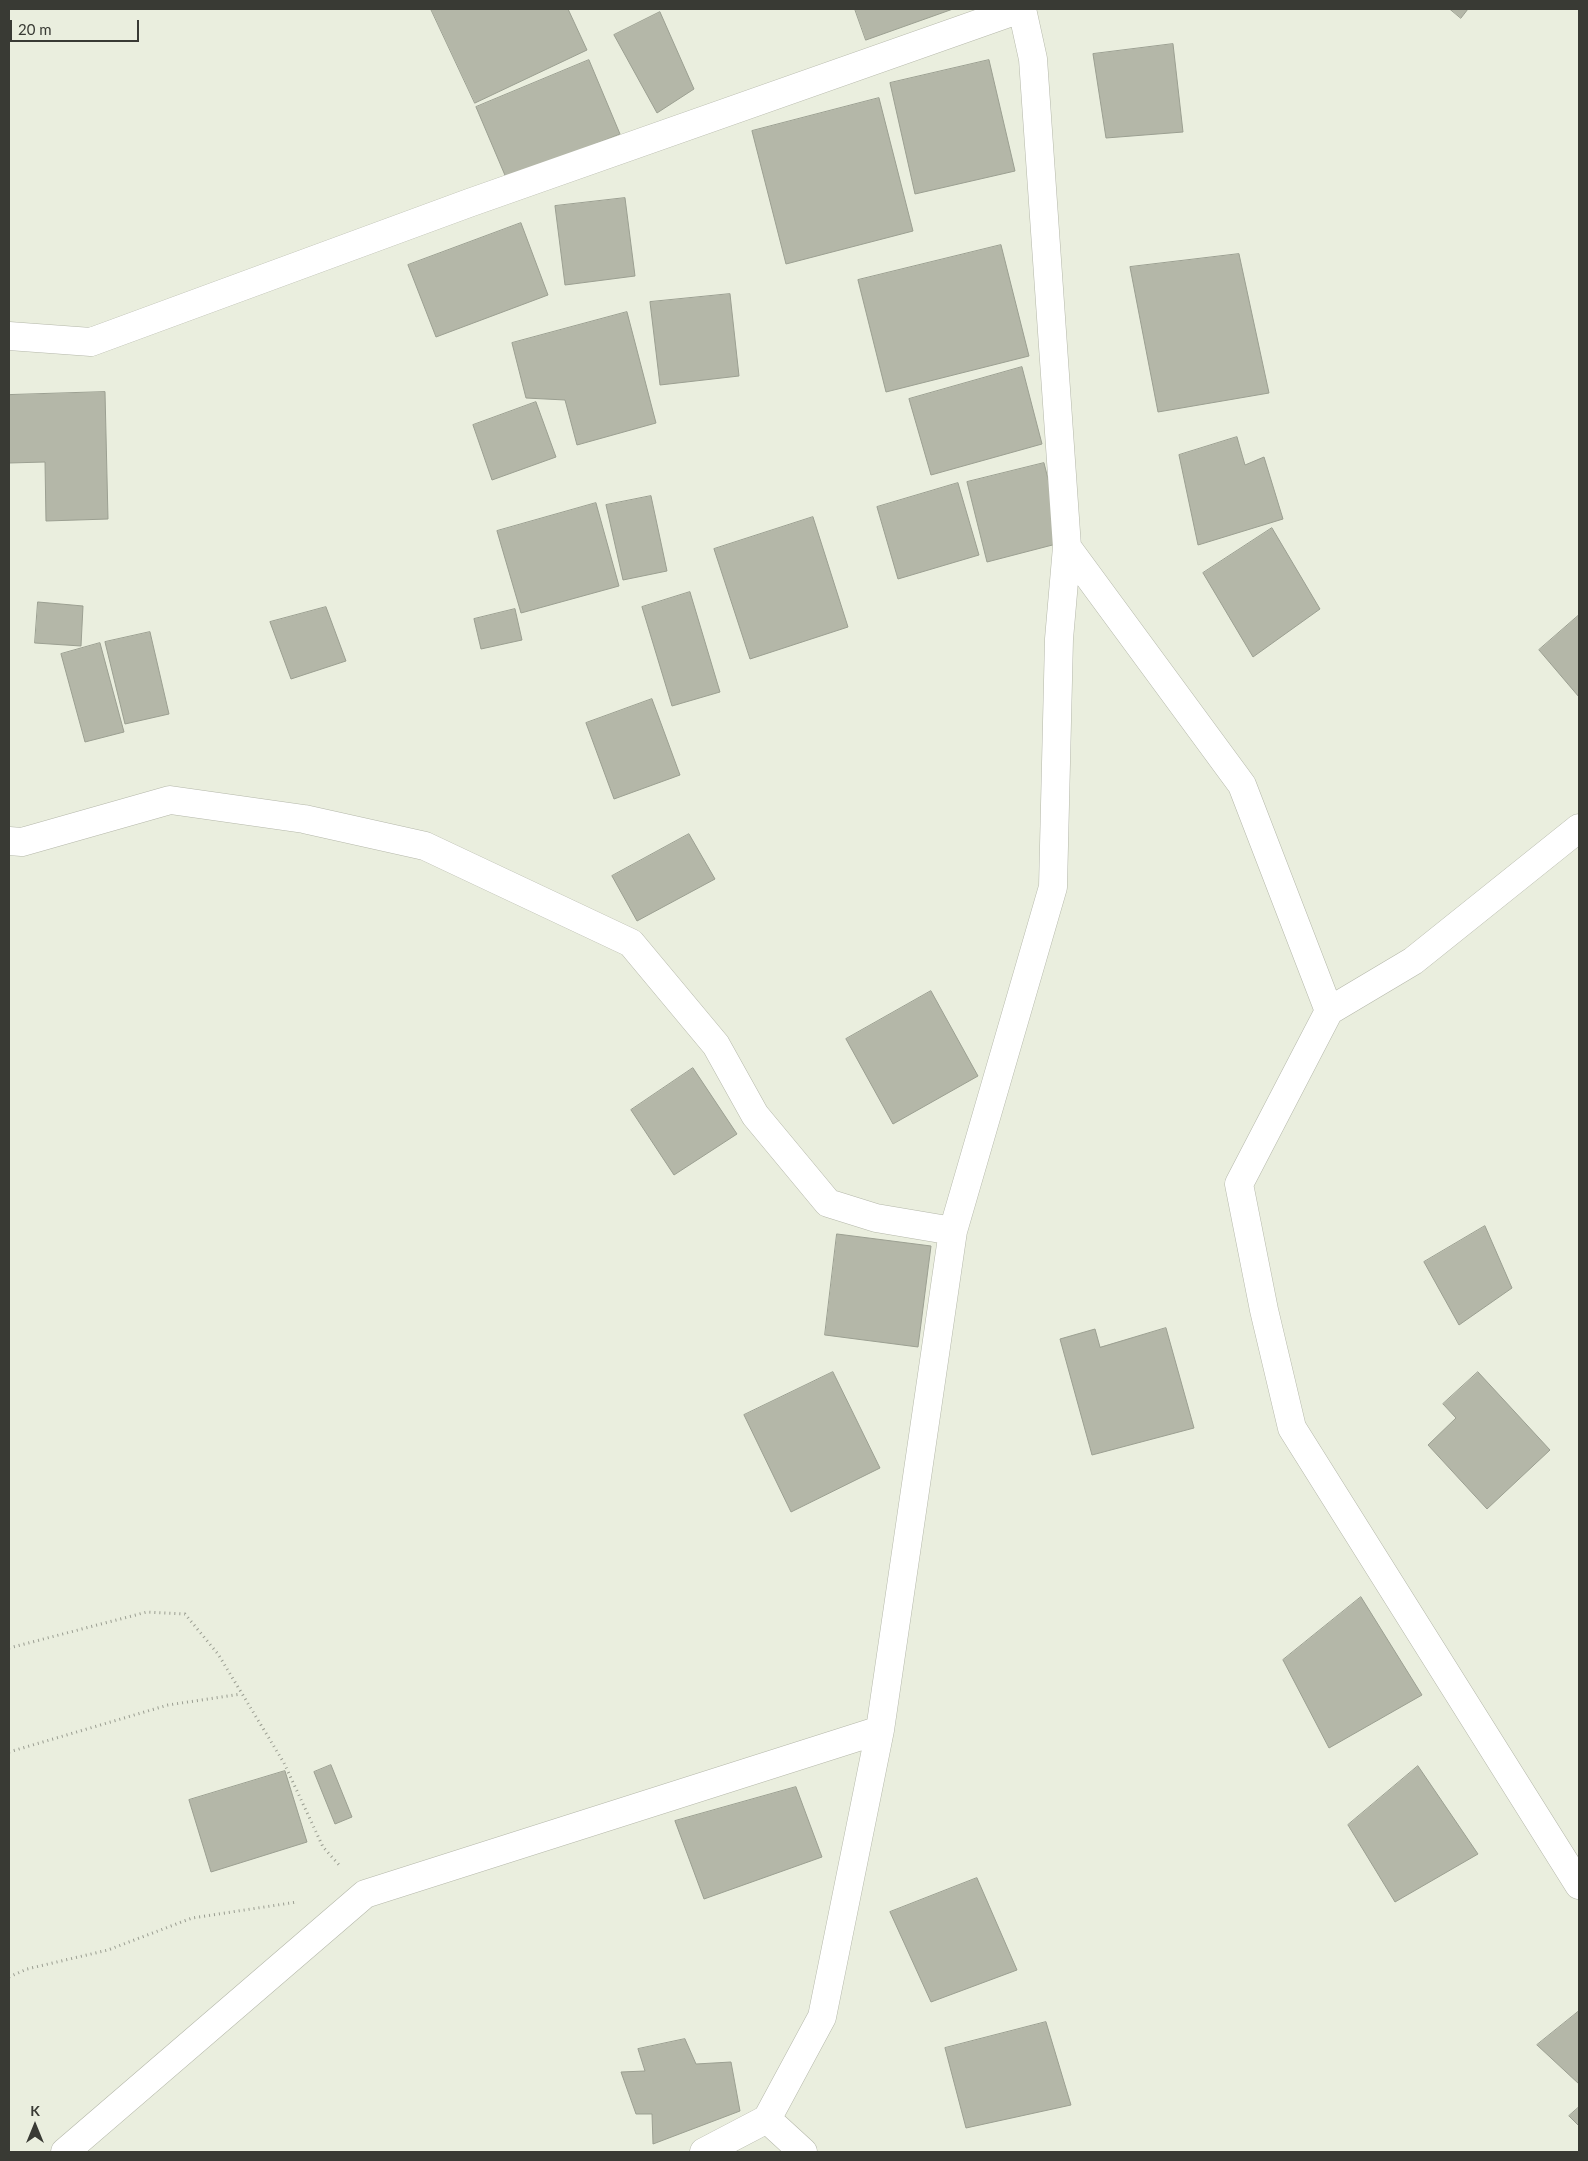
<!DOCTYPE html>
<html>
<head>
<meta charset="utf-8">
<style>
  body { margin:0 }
  #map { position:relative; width:1588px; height:2161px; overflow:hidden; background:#eaeede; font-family:Lato,sans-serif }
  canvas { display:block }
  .frame { position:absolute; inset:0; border:10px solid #393a34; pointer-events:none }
  .north { position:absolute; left:10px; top:2101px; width:50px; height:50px; -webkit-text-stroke:4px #eaeede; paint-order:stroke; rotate:0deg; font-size:14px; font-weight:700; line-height:20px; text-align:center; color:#393a34 }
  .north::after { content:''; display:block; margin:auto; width:18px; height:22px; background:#393a34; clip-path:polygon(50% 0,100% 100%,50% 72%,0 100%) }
  .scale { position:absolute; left:10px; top:20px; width:129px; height:22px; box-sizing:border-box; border:2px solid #393a34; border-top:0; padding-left:6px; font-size:15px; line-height:18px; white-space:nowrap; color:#393a34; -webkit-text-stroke:4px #eaeede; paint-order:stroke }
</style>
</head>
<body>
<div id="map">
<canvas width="1588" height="2161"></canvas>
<div class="frame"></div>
<div class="north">K</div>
<div class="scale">20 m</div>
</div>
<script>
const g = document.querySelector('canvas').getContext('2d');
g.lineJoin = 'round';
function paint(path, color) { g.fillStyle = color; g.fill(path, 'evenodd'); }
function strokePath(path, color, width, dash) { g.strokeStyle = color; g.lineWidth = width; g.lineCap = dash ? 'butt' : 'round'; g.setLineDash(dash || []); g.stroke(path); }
const building = new Path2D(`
  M431,9H568L587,50L475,103Z
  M855,9H953L866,40Z
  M1450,9H1468L1461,18Z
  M660,12L694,89L657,113L614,35Z
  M1173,44L1183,132L1106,138L1093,54Z
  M589,60L620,134L507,180L476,107Z
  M989,60L1015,171L915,194L890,83Z
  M879,98L913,231L786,264L752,131Z
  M625,198L635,276L565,285L555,206Z
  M521,223L548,295L436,337L408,265Z
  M1001,245L1029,356L886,392L858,280Z
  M1239,254L1269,393L1158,412L1130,267Z
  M730,294L739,376L660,385L650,302Z
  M627,312L656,423L577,445L565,400L526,398L512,343Z
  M1022,367L1042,444L931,475L909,399Z
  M105,392L108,519L46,521L45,462L9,463V395Z
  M536,402L556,457L492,480L473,425Z
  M1237,437L1245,465L1264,457L1283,519L1198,545L1179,455Z
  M1044,463L1064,542L987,562L967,482Z
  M958,483L979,555L898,579L877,507Z
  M651,496L667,571L623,580L606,505Z
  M596,503L619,586L521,613L497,531Z
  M813,517L848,627L750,659L714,549Z
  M1272,528L1320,609L1253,657L1203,573Z
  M690,592L720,692L672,706L642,607Z
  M38,602L83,606L81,646L35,643Z
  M326,607L346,661L291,679L270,622Z
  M515,609L522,640L481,649L474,619Z
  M1579,615V697L1539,650Z
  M150,632L169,714L125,724L105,642Z
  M100,643L124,732L85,742L61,654Z
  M652,699L680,775L614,799L586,723Z
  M689,834L715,879L637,921L612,876Z
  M931,991L978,1076L893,1124L846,1039Z
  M693,1068L737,1134L674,1175L631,1110Z
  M1485,1226L1512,1288L1459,1325L1424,1262Z
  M837,1234L931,1246L918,1347L825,1335Z
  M1166,1328L1194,1428L1092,1455L1060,1339L1095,1329L1100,1347Z
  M833,1372L880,1468L791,1512L744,1415Z
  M1478,1372L1550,1450L1487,1509L1428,1445L1456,1418L1443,1404Z
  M1361,1597L1422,1695L1329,1748L1283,1660Z
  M331,1765L352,1817L335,1824L314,1772Z
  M1418,1766L1478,1854L1395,1902L1348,1825Z
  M285,1771L307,1842L211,1872L189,1800Z
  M796,1787L822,1857L704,1899L675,1821Z
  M977,1878L1017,1970L931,2002L890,1912Z
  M1579,2011V2084L1537,2045Z
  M1046,2022L1071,2105L966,2128L945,2048Z
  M685,2039L696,2064L731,2062L740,2111L653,2144L652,2114H636L621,2072L645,2071L638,2049Z
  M1579,2107V2126L1569,2116Z`);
paint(building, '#b4b7a8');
strokePath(building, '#9b9f91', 1);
const minor = new Path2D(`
  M1022,9L1033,59L1067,547L1242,785L1329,1011
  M9,336L91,342L469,203L1020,9
  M1579,828L1413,961L1329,1011L1239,1184L1264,1310L1292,1428L1579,1885
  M9,841L22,842L170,800L304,819L425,846L631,943L716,1045L755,1115L828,1203L876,1218L953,1231
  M767,2119L803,2152
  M65,2152L365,1894L880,1730
  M704,2152L767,2119L822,2017L880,1730L953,1231L1053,887L1059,639L1067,547`);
strokePath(minor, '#b4b7a9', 29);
strokePath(new Path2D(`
  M9,1648L147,1612L185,1614L218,1654L284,1763L323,1847L341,1867
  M9,1752L168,1705L241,1694
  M9,1977L27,1969L108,1950L192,1918L297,1902`), '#9a9d91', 3, [1, 4]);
strokePath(minor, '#fff', 28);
</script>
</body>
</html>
